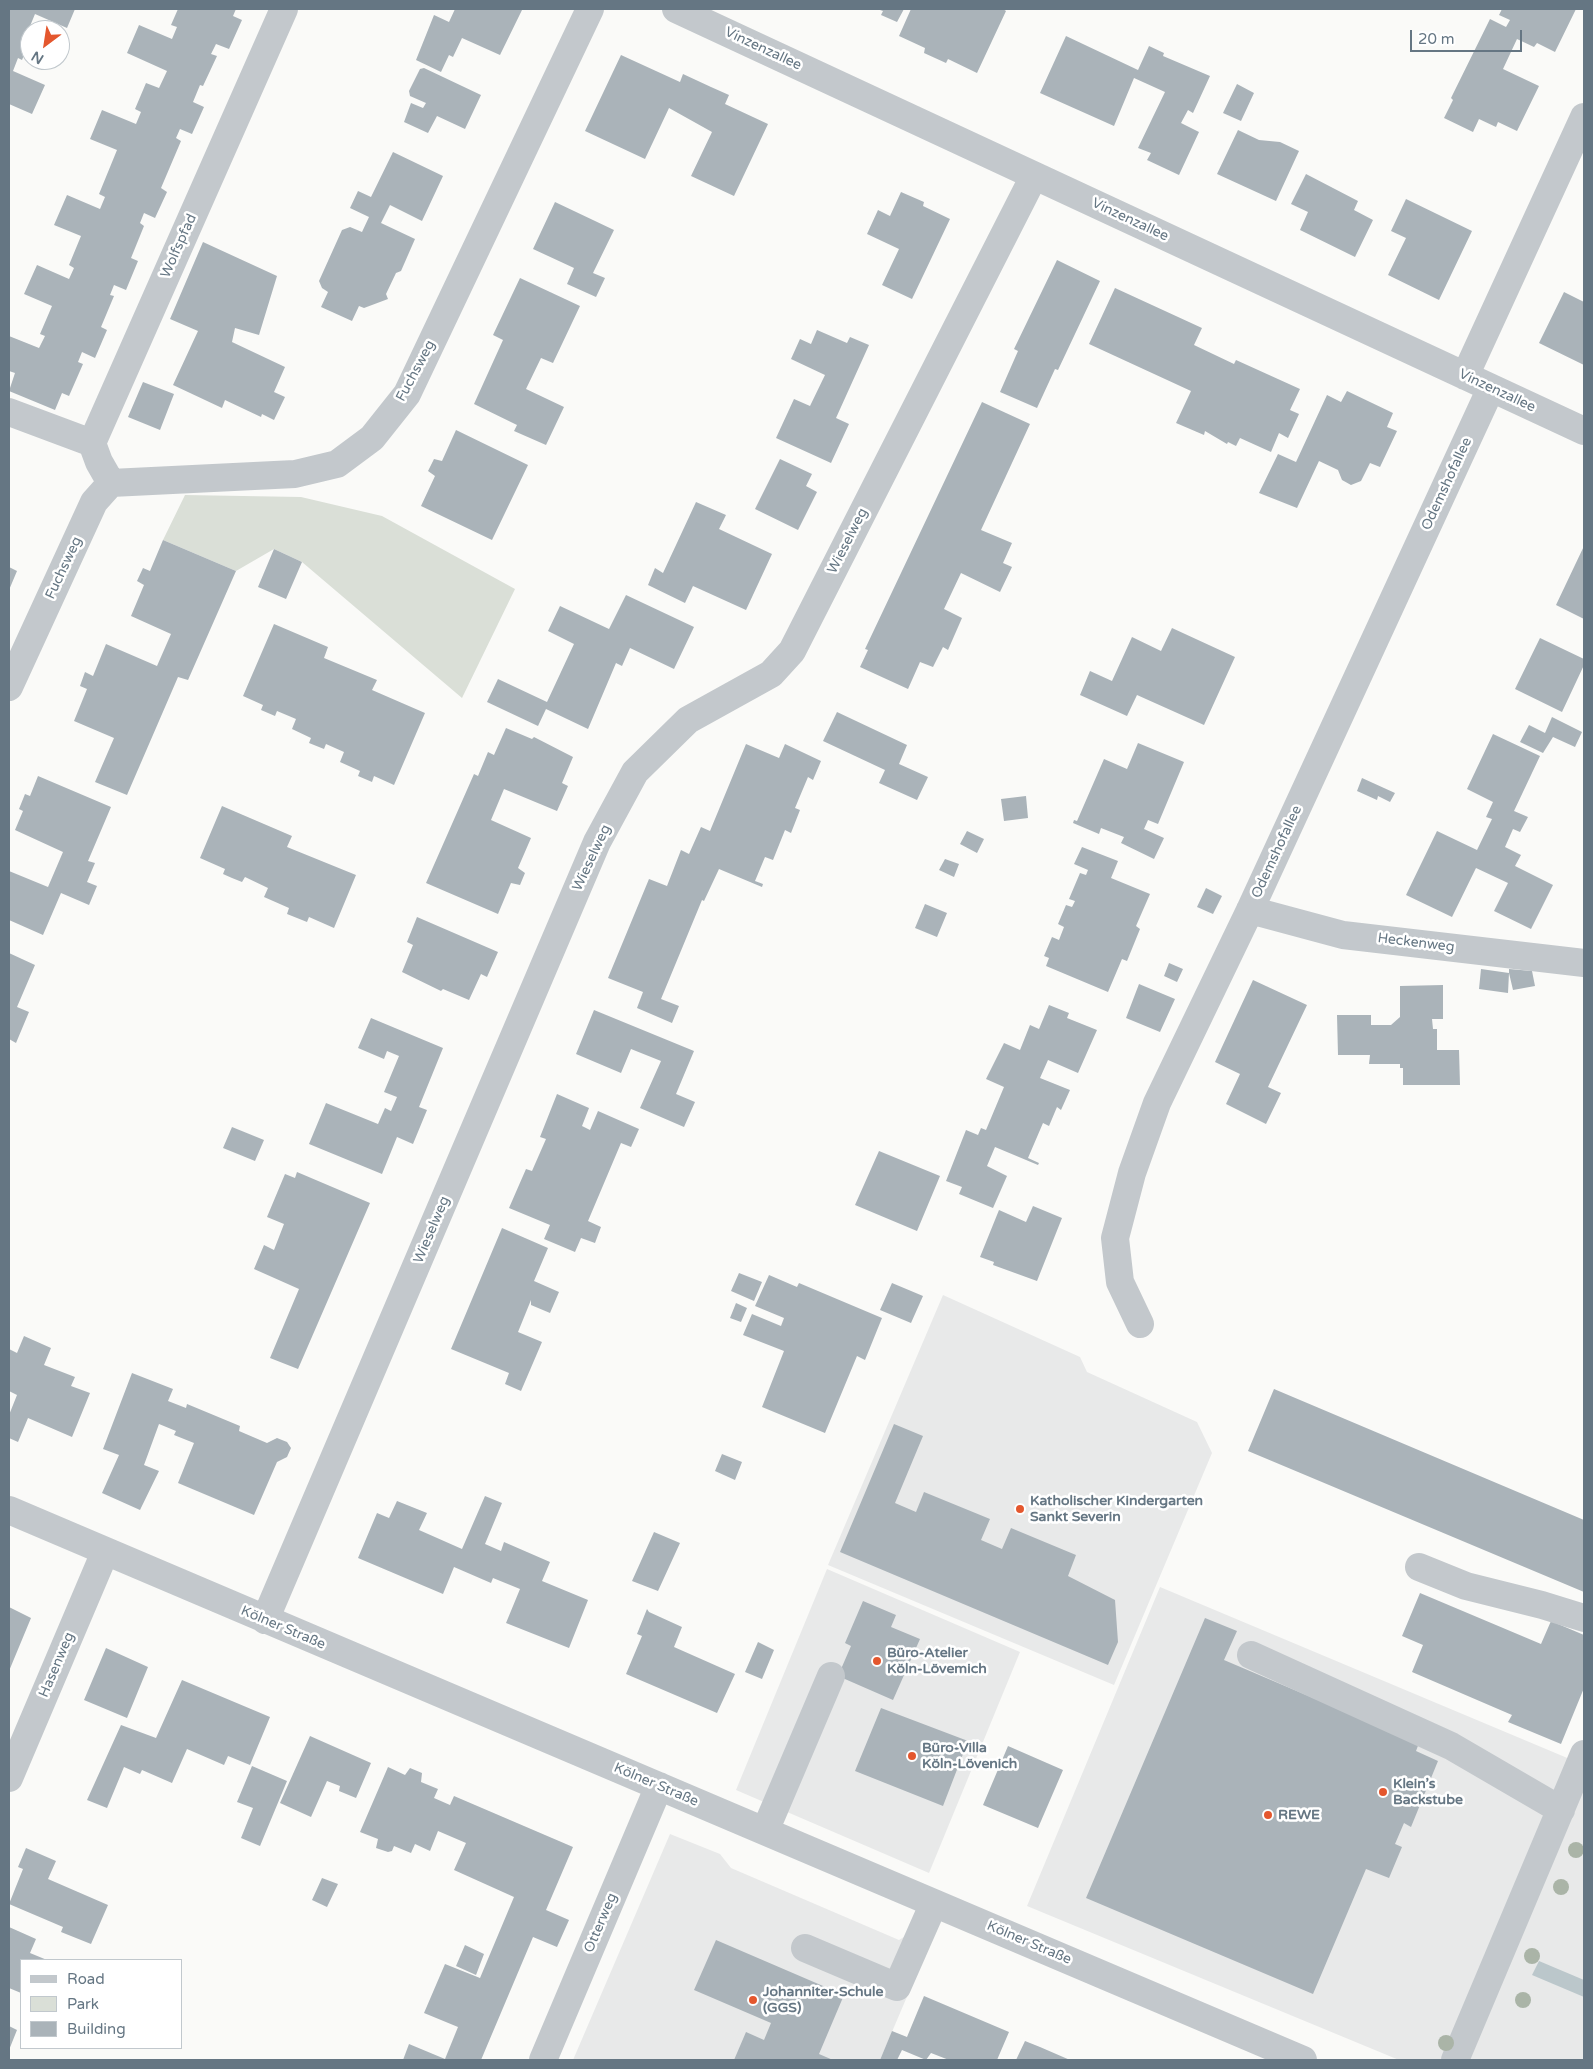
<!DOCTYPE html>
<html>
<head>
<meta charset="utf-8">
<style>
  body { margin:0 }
  #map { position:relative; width:1593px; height:2069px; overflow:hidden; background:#fafaf8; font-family:"Varela Round",sans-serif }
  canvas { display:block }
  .frame { position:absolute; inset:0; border:10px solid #657683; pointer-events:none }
  .legend { position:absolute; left:20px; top:1959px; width:162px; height:90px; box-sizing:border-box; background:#fff; border:1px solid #c1c8cd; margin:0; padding:6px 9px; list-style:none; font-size:15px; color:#657683 }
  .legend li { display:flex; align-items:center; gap:10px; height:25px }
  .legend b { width:25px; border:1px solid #c1c8cd }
  .north { position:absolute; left:20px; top:20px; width:50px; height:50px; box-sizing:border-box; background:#fff; border:1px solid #c1c8cd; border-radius:50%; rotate:211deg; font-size:14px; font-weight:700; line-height:20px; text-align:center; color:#657683 }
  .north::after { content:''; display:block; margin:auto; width:18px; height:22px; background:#e4572e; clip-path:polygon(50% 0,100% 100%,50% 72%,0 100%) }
  .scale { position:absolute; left:1410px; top:30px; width:112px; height:22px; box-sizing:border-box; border:2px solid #657683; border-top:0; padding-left:6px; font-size:15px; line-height:18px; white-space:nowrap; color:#657683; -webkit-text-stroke:4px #fff; paint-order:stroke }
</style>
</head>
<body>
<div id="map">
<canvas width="1593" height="2069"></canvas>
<div class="frame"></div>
<ul class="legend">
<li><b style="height:6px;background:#c3c8cc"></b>Road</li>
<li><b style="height:14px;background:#dadfd7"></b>Park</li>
<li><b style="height:14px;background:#aab3b9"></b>Building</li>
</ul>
<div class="north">N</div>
<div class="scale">20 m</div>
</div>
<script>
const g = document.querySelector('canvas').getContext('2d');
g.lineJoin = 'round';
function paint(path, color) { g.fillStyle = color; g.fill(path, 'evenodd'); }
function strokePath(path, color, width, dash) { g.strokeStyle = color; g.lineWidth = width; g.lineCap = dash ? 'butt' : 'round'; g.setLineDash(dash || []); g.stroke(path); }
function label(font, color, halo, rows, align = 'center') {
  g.font = font + ' "Varela Round",sans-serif'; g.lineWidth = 5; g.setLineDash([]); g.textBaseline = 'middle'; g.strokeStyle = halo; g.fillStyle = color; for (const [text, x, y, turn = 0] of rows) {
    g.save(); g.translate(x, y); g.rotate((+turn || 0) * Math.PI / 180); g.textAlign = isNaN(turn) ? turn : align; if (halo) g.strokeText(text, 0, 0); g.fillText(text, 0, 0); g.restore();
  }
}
paint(new Path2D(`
  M943,1295L1080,1357L1087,1372L1197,1422L1212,1453L1114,1685L828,1565Z
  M827,1569L1020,1652L929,1873L736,1790Z
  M1160,1587L1584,1765V2060H1399L1027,1906Z
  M670,1834L720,1854L731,1868L899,1940L907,1935L932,1938L880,2060H573Z`), '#e8e9e9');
paint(new Path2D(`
  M185,495L301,497L382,516L515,589L462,698L302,562L274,549L236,571L163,540Z`), '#dadfd7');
paint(new Path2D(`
  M1539,1961L1584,1980V1997L1532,1975Z`), '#bbc7cb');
paint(new Path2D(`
  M9,9H75L67,28L35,14L28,31H30V41L22,60L18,58L13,71L45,85L32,114L9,104Z
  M178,9H236L233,16L242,20L229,49L216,44L211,54L217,56L203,86L200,85L193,102L204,107L192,134L180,129L176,138L181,141L161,188L167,192L155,218L144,213L140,223L144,226L131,258L138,261L126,290L114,285L110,295L114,296L101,327L107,330L95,358L82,352L78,362L83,364L69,396L62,393L55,410L9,391L15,373L9,371V336L39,348L45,336L40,334L52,306L24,294L37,265L69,279L74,268L69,265L81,236L54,225L67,195L100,209L105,197L99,194L117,150L90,139L102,110L136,124L141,112L135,109L146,83L159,88L167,71L127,53L139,25L172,39L177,27L171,25Z
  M455,9H520L522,10L500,55L462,38L453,57L449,55L441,72L416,60L434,15L449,22Z
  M877,9H904L897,22L881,15L883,11Z
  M911,9H1003L1006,11L977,73L948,59L946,63L924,53L925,48L899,36Z
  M1502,9H1576L1555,52L1537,43L1534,47L1517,39L1503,69L1539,86L1517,131L1498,122L1496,127L1479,119L1473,132L1444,118L1453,100L1451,98L1490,19L1506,27L1510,20L1499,15Z
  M1066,36L1138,70L1149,46L1164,53L1163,56L1210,76L1193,113L1188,110L1181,123L1199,132L1179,175L1147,160L1151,153L1138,148L1165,92L1134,78L1114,126L1040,93Z
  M621,55L680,82L683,74L711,87L729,95L725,104L768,124L734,196L691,176L712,132L669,108L645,159L585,131Z
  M424,68L481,95L465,129L437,116L428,133L404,122L411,103L423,108L426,103L410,96L409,91L420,69Z
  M1237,84L1254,93L1241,121L1223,113Z
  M1238,130L1259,140L1280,142L1299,151L1276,201L1217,174Z
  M393,152L443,176L422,221L390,205L381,223L415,239L401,271L396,273L386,294L388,299L364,308L359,306L352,321L321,307L328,292L322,288L319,281L342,230L350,227L362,232L369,217L350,208L358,191L371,197Z
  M1306,174L1358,201L1354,210L1373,220L1355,257L1300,230L1308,212L1291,204Z
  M901,192L924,202L923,206L950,219L912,299L882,285L899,249L867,234L878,210L890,216Z
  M1406,199L1472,231L1439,300L1388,275L1406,238L1391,231Z
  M555,202L614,230L593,273L605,278L596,297L567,284L574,268L533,249Z
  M203,242L277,276L259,335L235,328L232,342L285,367L274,392L285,397L274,420L262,414L261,417L225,400L222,408L173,385L198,331L170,319Z
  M1057,260L1100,281L1058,370L1055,369L1037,408L1000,392L1018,351L1014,349Z
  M520,278L580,306L553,363L541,358L526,389L564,407L546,445L514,431L517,425L474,404L503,340L493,335Z
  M1115,288L1202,328L1194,345L1234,364L1236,360L1300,389L1290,410L1299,414L1288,438L1279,433L1271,452L1240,438L1236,446L1228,442L1227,444L1205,431L1204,435L1176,423L1191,391L1089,344Z
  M1564,292L1584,302V365L1539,343Z
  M817,330L847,343L850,337L869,345L836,418L849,424L831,463L776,438L794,399L810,406L825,375L791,359L800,339L811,344Z
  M143,382L174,394L160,430L128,417Z
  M1347,391L1393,413L1387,427L1397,431L1380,467L1370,463L1361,481L1351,485L1342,480L1338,470L1319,461L1297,508L1259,493L1278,454L1296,462L1327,395L1341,402Z
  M982,402L1030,424L981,530L1012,543L1003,563L1012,567L1000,592L961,573L944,609L962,618L948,650L943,647L933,667L920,662L908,689L860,667L868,650L865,649Z
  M456,430L528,465L492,540L421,506L435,476L428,471L434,459L442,461Z
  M780,459L812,474L806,486L817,492L798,530L755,509Z
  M696,502L726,515L719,529L772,554L746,610L693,586L685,603L648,585L655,568L663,573Z
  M163,540L236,571L188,680L178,677L127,795L95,782L114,738L74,721L87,689L80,686L85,672L93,676L106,644L157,666L171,634L131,616L144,585L137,581L143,568L150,571Z
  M1584,546V619L1556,605Z
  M274,549L302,562L286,599L258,587Z
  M9,567L17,571L9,590Z
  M626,595L694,627L674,669L630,648L622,666L616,663L588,729L546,709L538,726L487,702L498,679L547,702L574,644L548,631L560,606L609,629Z
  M274,624L328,647L324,658L377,680L372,690L425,713L394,785L374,776L372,782L358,776L360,771L340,762L344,752L326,744L324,749L309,743L311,738L292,729L296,719L277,711L275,716L261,710L263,705L243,696Z
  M1172,628L1235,657L1204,725L1137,695L1127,716L1080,695L1090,671L1112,681L1132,637L1161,651Z
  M1540,638L1584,659V665L1562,712L1515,689Z
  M837,712L907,745L899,764L928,777L917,800L879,783L885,770L823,741Z
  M1552,717L1582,732L1575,747L1553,737L1543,753L1520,742L1529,725L1545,733Z
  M506,728L532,739L534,737L573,757L562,783L568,786L557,811L504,789L491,820L531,838L518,868L525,873L520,885L511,883L498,914L426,883L474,774L478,776L488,752L494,755Z
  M1493,734L1540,756L1514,811L1528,817L1520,832L1513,829L1505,847L1521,855L1515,866L1553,885L1531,929L1494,911L1508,883L1476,868L1452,917L1406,895L1437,831L1477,850L1492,819L1486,817L1493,802L1467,789Z
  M1138,743L1184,762L1158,824L1148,820L1144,829L1164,838L1154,859L1121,843L1124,837L1101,828L1099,834L1073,823L1074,820L1077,821L1104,759L1127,769Z
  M746,744L779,758L785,744L821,761L813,780L808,777L795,808L800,810L791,833L785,830L773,860L765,857L755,881L763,884L762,887L719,869L704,901L702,900L661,999L679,1006L672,1023L637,1008L643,992L608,978L649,879L667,886L681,850L689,854L701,827L710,831Z
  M38,776L111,807L88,861L95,863L87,882L97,886L89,905L61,893L43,935L9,920V871L48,887L63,852L15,830L23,811L19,809L25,794L30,796Z
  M1362,778L1395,793L1390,802L1378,796L1377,800L1357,791Z
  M1026,796L1028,818L1004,821L1001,799Z
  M222,806L292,836L287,847L356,875L334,928L309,917L307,922L287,914L289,908L264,897L268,888L245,877L242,882L232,878L223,874L225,869L200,858Z
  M967,831L984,839L977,853L960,844Z
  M1082,847L1118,861L1111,878L1150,894L1136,926L1140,929L1127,961L1122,959L1108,992L1046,966L1049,958L1044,956L1052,937L1059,940L1064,927L1058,924L1066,905L1072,907L1075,901L1069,899L1080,873L1086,875L1088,870L1074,864Z
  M945,859L959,864L954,877L939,870Z
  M1206,888L1222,896L1213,914L1197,907Z
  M925,904L947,913L937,937L915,928Z
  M417,917L498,952L487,977L481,974L469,1000L443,989L441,991L402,972L413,945L407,942Z
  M9,953L35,965L17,1007L29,1012L16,1043L9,1039Z
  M1169,963L1183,969L1177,982L1164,976Z
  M1481,969L1509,973V969L1532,971L1535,986L1513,990L1509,973L1508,993L1479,989Z
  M1253,980L1307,1005L1268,1087L1281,1093L1266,1124L1226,1104L1240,1074L1215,1062Z
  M1139,984L1175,999L1160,1032L1126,1018Z
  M1443,985V1019H1432L1433,1029H1437V1050H1459L1460,1085H1403V1068H1400V1064H1369L1370,1055H1338L1337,1015H1371V1025H1391L1400,1017V986Z
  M1049,1005L1069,1013L1067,1018L1097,1030L1078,1073L1048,1060L1040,1078L1070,1090L1061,1110L1057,1107L1049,1126L1043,1123L1028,1158L1039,1163L1038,1165L995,1147L987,1166L1007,1176L993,1208L959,1194L962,1187L946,1181L966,1130L978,1135L981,1128L986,1130L1004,1087L986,1079L1004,1043L1020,1050L1030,1025L1039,1029Z
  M594,1010L694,1051L676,1094L695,1102L684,1127L640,1108L661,1061L631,1049L621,1073L576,1054Z
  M371,1018L443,1048L419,1107L427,1110L413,1144L397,1137L382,1174L309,1144L326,1103L378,1124L385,1108L391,1111L397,1097L384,1092L399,1056L387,1051L384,1059L358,1048Z
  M557,1094L589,1108L582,1126L590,1130L598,1111L639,1129L631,1147L621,1143L588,1221L601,1227L595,1243L581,1238L575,1252L544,1239L550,1225L509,1208L526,1169L532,1171L546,1139L540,1137Z
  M232,1127L264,1140L255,1161L223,1148Z
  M879,1151L940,1176L917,1231L855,1205Z
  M297,1172L370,1203L298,1369L270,1358L299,1289L254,1269L264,1245L274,1250L284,1224L267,1217L285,1174L295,1178Z
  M1033,1206L1062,1218L1037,1281L993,1265L994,1262L980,1257L999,1210L1026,1222Z
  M502,1228L548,1248L534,1281L559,1292L550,1313L531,1305V1300L518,1332L542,1342L521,1391L505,1384L509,1373L451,1349Z
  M739,1273L762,1282L754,1301L731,1291Z
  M769,1275L797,1287L799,1283L882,1318L865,1360L857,1356L825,1433L762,1407L784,1351L743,1335L752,1314L781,1326L784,1318L755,1306Z
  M892,1283L923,1296L911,1323L880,1310Z
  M736,1303L747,1308L741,1322L730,1318Z
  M24,1336L51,1348L44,1365L75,1377L71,1386L90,1393L72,1437L28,1418L18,1442L9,1438V1415L17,1395L9,1391V1349L17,1353Z
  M132,1373L173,1389L168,1401L186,1408L187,1404L240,1426L239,1431L267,1443L277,1438L287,1442L291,1448L287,1457L277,1462L254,1515L178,1483L194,1443L174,1435L176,1431L159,1424L144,1465L159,1471L140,1510L102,1493L119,1455L103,1449Z
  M1274,1389L1584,1520V1592L1248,1451Z
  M894,1424L923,1436L895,1503L916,1512L924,1492L990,1519L981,1540L1002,1549L1011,1528L1076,1555L1068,1576L1115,1600L1118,1642L1108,1665L840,1552Z
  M722,1454L742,1462L735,1480L715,1471Z
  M485,1496L502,1503L485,1544L501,1551L504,1542L550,1562L542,1581L588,1600L569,1648L506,1623L520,1589L493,1578L491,1583L454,1567L443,1594L358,1558L377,1513L389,1518L397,1501L427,1513L419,1530L462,1549Z
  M654,1532L680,1543L658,1591L632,1581Z
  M1420,1593L1541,1644L1551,1621L1584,1635V1688L1561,1744L1508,1722L1512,1715L1412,1672L1423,1645L1402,1636Z
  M863,1601L896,1615L891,1627L920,1639L893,1700L838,1676L851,1646L845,1643Z
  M9,1607L31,1618L9,1671Z
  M647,1609L649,1612L682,1627L674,1647L735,1674L717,1713L626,1674L642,1636L637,1634Z
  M1205,1618L1237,1631L1224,1660L1419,1743L1416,1751L1438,1761L1411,1827L1404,1823L1395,1844L1402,1847L1389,1878L1366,1869L1313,1994L1086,1898Z
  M758,1642L774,1650L762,1679L745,1672Z
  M106,1648L148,1667L127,1718L84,1700Z
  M182,1680L270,1717L250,1765L228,1756L224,1765L187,1749L172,1783L142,1770L140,1774L124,1767L107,1808L87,1800L121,1725L156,1738Z
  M881,1708L968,1741L943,1806L855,1771Z
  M310,1736L371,1763L356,1798L339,1791L340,1786L327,1781L311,1817L280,1803Z
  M1008,1746L1063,1770L1038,1828L983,1805Z
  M252,1766L287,1781L260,1846L241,1838L253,1808L237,1802Z
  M388,1767L405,1775L410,1768L422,1773L421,1782L438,1789L434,1798L450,1805L454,1796L573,1847L546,1910L569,1920L557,1947L533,1937L481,2060H403L409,2044L445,2059L458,2027L424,2013L445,1964L480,1978L514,1897L454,1870L466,1843L438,1831L430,1851L415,1844L411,1853L394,1846L392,1851L388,1852L376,1848L378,1839L360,1832Z
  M26,1848L56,1861L48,1879L108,1905L91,1944L61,1932L63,1927L9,1904L23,1869L18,1867Z
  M322,1878L338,1884L327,1907L312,1900Z
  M9,1927L36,1939L30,1953L47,1960H21V1993L9,1988Z
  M716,1940L844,1995L819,2054L833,2060H734L746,2032L764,2040L771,2023L694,1990Z
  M465,1945L484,1954L476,1975L456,1966Z
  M924,1996L1009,2032L997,2060H949L931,2053L926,2060L902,2050L897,2060H880L892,2031L907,2037Z
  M9,2026L17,2030L9,2050Z
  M1025,2041L1040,2047L1070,2060H1016Z`), '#aab3b9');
strokePath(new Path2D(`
  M676,9L1584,431
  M1465,376L1584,117
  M9,412L92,443
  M111,483L99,462L92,443L284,9
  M9,687L94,502L111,483L295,474L337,464L372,438L407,394L590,9
  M1250,910L1343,935L1584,963
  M1140,1324L1120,1282L1115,1238L1132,1173L1157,1103L1250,910L1491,388
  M9,1510L1303,2060
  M1419,1567L1466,1586L1542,1605L1584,1618
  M265,1620L597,842L635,772L688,720L771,674L792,651L1034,176
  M1251,1655L1451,1746L1561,1810
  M9,1778L105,1552
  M765,1831L831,1676
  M805,1948L897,1987L934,1903
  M543,2060L659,1786
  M1455,2060L1584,1754`), '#c3c8cc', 28);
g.fillStyle = '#aab4a7';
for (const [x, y] of [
  [1576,1850],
  [1561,1887],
  [1532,1956],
  [1523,2000],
  [1446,2043]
]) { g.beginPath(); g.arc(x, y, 8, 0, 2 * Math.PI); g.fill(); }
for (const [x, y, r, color] of [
  [1020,1509,5,"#e4572e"],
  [877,1661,5,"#e4572e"],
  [912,1756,5,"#e4572e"],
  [1383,1792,5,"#e4572e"],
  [1268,1815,5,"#e4572e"],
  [753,2000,5,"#e4572e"]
]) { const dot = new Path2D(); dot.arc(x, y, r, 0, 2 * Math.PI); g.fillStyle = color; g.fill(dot); strokePath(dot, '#fff', 2); }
label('14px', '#657683', '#fff', [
  ["Vinzenzallee",763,49,25],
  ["Vinzenzallee",1130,220,25],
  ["Wolfspfad",179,246,-66],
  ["Fuchsweg",416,371,-62],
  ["Vinzenzallee",1497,391,25],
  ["Odemshofallee",1447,484,-65],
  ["Wieselweg",848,541,-63],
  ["Fuchsweg",64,568,-65],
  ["Odemshofallee",1277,852,-65],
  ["Wieselweg",592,858,-65],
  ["Heckenweg",1416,943,7],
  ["Wieselweg",432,1230,-67],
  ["Kölner Straße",283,1628,23],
  ["Hasenweg",57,1665,-67],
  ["Kölner Straße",656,1785,23],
  ["Otterweg",601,1923,-67],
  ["Kölner Straße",1029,1943,23]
]);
label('bold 14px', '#657683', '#fff', [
  ["Katholischer Kindergarten",1030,1501],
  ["Sankt Severin",1030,1517],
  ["Büro-Atelier",887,1653],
  ["Köln-Lövemich",887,1669],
  ["Büro-Villa",922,1748],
  ["Köln-Lövenich",922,1764],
  ["Klein’s",1393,1784],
  ["Backstube",1393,1800],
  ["REWE",1278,1815],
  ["Johanniter-Schule",763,1992],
  ["(GGS)",763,2008]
], 'left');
</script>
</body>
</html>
